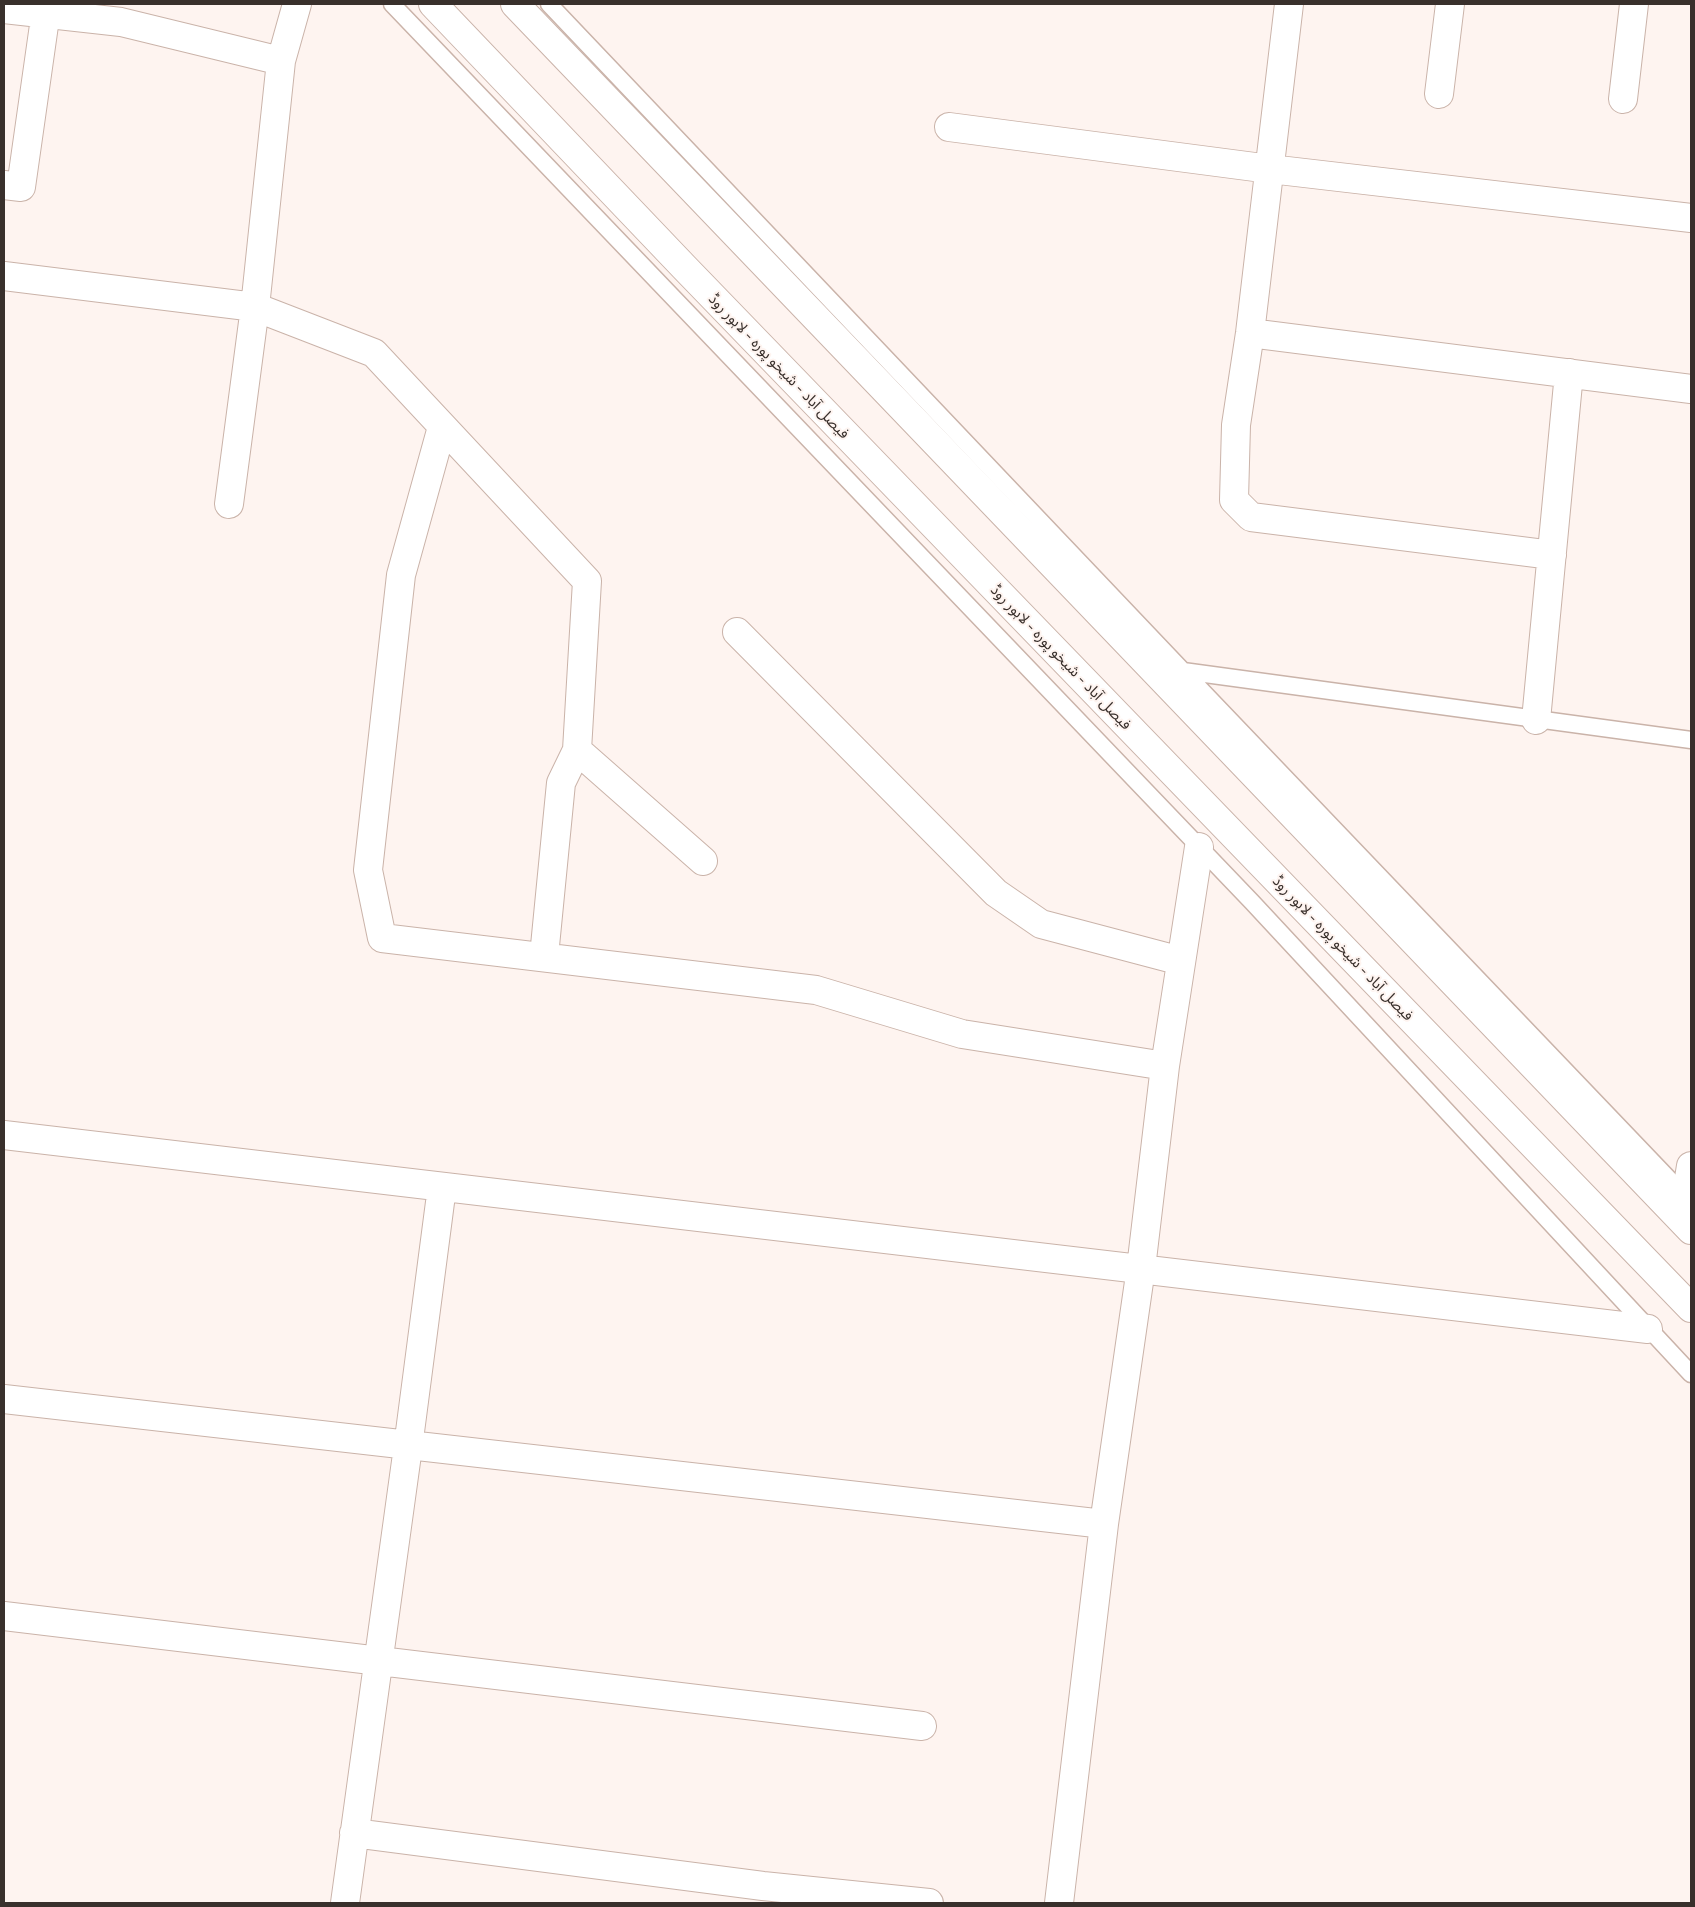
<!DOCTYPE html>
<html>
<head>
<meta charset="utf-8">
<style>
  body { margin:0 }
  #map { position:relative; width:1695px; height:1907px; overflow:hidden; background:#fef4f0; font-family:"Exo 2",sans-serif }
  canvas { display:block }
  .frame { position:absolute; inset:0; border:5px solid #39302c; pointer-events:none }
</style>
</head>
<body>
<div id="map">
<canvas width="1695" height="1907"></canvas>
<div class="frame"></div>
</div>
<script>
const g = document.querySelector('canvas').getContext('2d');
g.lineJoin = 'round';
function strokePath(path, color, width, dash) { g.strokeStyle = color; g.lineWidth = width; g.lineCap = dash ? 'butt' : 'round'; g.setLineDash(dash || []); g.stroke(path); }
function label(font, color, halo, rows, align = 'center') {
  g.font = font + ' "Exo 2","Noto Sans Arabic",sans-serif'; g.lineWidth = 4; g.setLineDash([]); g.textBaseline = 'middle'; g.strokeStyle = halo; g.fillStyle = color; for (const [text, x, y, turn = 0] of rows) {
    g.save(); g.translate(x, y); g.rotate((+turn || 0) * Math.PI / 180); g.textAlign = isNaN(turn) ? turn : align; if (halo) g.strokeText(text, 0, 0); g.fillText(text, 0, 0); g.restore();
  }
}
const service = new Path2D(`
  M392,4L1252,902L1691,1374
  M549,4L1183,671L1689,1200
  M1183,671L1691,740`);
const minor = new Path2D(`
  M1289,4L1250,333L1236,425L1234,500L1251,517L1552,555
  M4,9L121,22L281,61
  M1439,94L1450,4
  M1623,99L1634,4
  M949,127L1270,169L1691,218
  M4,185L21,187L47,4
  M4,276L255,307L374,353L587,581L577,750L561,783L544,956
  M1250,333L1691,389
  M442,427L401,575L368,870L382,938L816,990L962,1034L1165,1066
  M229,504L255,307L281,61L297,4
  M737,632L996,893L1041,924L1181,961
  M1536,720L1569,373
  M577,750L703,861
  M4,1135L1648,1329
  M1686,1197L1691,1166
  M4,1399L1104,1524
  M4,1616L922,1726
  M354,1833L763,1886L929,1903
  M345,1903L408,1447L442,1187
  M1059,1903L1104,1524L1141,1268L1165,1066L1199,847`);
const trunk = new Path2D(`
  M433,4L684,267L1691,1308
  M515,4L1691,1230`);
strokePath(service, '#cab3a9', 19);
strokePath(minor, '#cab3a9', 30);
strokePath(trunk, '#cab3a9', 30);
strokePath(service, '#fff', 16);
strokePath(minor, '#fff', 28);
strokePath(trunk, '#fff', 28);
label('15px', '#39302c', '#fef4f0', [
  ["فیصل آباد - شیخو پورہ - لاہور روڈ",779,366,46],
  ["فیصل آباد - شیخو پورہ - لاہور روڈ",1061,657,46],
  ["فیصل آباد - شیخو پورہ - لاہور روڈ",1343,948,46]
]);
</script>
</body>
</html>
